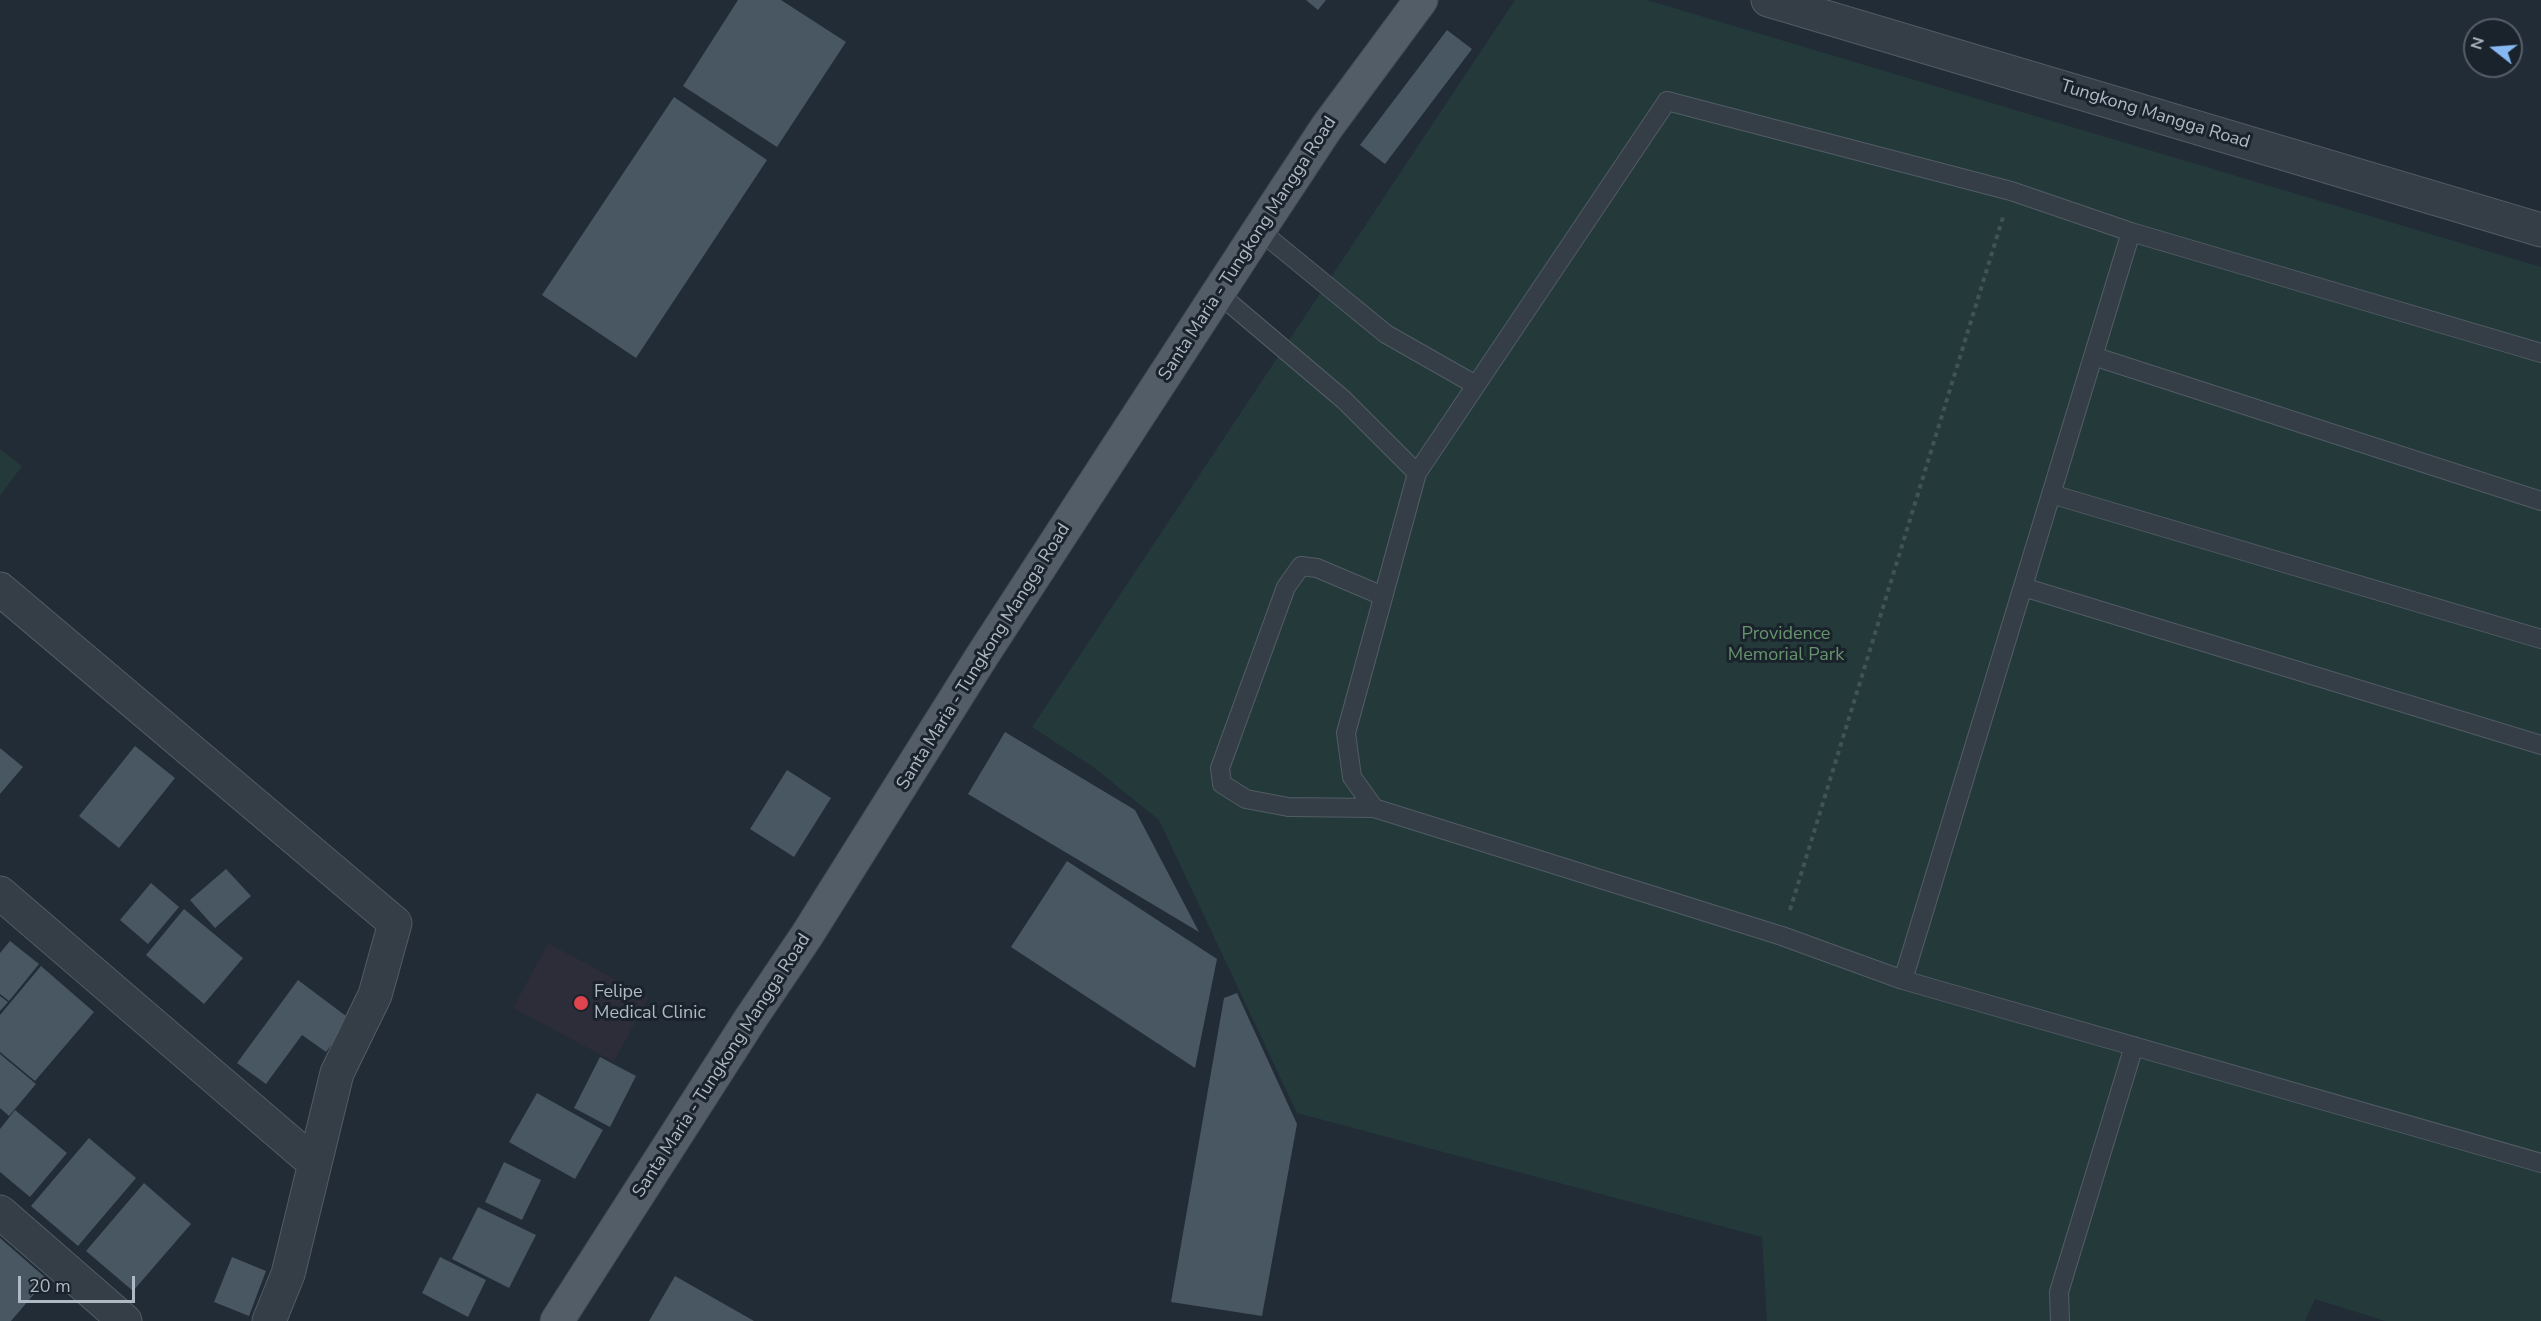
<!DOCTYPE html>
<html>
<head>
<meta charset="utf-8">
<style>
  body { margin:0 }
  #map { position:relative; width:2541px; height:1321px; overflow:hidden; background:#212c37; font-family:"Nunito Sans",sans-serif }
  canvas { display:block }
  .north { position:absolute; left:2463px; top:18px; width:60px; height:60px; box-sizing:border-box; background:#1a232c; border:2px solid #565f69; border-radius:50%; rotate:287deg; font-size:16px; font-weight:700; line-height:24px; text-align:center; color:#afb9c4 }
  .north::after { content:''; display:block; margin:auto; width:21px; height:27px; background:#86b9f2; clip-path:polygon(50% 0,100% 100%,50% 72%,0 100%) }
  .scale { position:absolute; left:18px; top:1276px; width:117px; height:27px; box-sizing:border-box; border:3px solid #afb9c4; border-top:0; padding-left:8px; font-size:18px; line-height:21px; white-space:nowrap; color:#afb9c4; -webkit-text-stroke:4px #1a232c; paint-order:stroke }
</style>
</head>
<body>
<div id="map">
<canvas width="2541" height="1321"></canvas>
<div class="north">N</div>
<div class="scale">20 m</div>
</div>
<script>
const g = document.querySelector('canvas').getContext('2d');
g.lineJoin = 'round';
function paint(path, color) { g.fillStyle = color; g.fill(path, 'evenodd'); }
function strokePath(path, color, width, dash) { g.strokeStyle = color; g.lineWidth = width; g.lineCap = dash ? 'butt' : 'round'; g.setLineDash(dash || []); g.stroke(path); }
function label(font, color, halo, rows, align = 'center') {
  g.font = font + ' "Nunito Sans",sans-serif'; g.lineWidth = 6; g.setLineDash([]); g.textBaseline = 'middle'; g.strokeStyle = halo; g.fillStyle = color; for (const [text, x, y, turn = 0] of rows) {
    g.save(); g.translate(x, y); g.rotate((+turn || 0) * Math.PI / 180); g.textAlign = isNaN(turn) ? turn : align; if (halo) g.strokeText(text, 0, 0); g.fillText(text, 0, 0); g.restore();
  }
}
paint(new Path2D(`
  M548,943L649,997L614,1062L513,1008Z`), '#2d2c39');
paint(new Path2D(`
  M1515,0H1647L2541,267V1321H2385L2315,1299L2305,1321H1767L1762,1237L1297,1113L1159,820L1093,767L1032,727Z
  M0,449L22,466L0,496Z`), '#243939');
paint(new Path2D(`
  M738,0H781L846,42L777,147L683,86Z
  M1306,0H1326L1318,10Z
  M1447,30L1472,49L1385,164L1360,145Z
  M674,97L767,160L636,358L542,295Z
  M1005,732L1135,810L1199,932L968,794Z
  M135,746L175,778L119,848L79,816Z
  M0,748L23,767L0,794Z
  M787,770L831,798L794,857L750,829Z
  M1067,861L1217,959L1195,1068L1011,947Z
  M226,869L251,896L215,928L190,900Z
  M151,883L179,907L148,944L120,920Z
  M184,909L243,958L204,1004L146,955Z
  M10,941L39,964L9,1001L0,994V953Z
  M41,966L94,1012L35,1081L0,1052V1015Z
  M298,980L350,1019L326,1052L302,1035L266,1084L237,1063Z
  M1237,993L1297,1124L1262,1316L1171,1302L1224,998Z
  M0,996L8,1002L0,1011Z
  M0,1054L36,1084L9,1116L0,1108Z
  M600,1057L636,1076L610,1127L574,1108Z
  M537,1093L603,1130L575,1179L509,1142Z
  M15,1110L67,1153L30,1197L0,1172V1129Z
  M89,1138L136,1178L78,1246L31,1206Z
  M504,1162L541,1180L522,1220L485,1202Z
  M144,1183L191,1224L133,1291L86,1251Z
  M478,1207L536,1235L509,1288L452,1259Z
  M0,1238L47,1279L11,1321H0Z
  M232,1257L266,1271L249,1316L214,1302Z
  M440,1257L486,1280L468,1317L422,1293Z
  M675,1276L754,1321H649Z`), '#495762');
const service = new Path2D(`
  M1259,230L1386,334L1474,384
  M1219,294L1344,400L1417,473
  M2093,356L2541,501
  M2051,494L2541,639
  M2023,587L2541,745
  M1383,596L1317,568L1301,566L1286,587L1220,768L1222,784L1246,799L1288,807L1374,808L1782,936L1903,980L2541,1163
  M1374,808L1352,777L1346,733L1417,473L1667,101L2011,191L2131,232L2541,353
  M1903,980L2131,232
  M2060,1321L2059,1292L2134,1046`);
const minor = new Path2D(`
  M0,589L395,923L375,995L337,1073L288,1274L269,1321
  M0,893L313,1162
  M0,1212L125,1321`);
const tertiary = new Path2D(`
  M1768,0L2541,230`);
const primary = new Path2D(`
  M557,1321L751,1018L807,935L982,656L1259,230L1327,127L1421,0`);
strokePath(service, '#525c65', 20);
strokePath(minor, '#525c65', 35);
strokePath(tertiary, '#525c65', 35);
strokePath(primary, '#3e4751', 35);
strokePath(new Path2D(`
  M1790,910L2003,217`), '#415455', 4, [4.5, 4.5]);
strokePath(service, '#353e47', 18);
strokePath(minor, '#353e47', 33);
strokePath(tertiary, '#353e47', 33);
strokePath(primary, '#535d67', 33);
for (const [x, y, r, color] of [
  [581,1003,8,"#e0444e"]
]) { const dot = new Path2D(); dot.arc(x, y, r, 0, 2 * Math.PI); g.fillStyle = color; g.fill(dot); strokePath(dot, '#1a232c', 2); }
label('18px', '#afb9c4', '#1a232c', [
  ["Tungkong Mangga Road",2155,115,17],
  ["Santa Maria - Tungkong Mangga Road",1248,249,-57],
  ["Santa Maria - Tungkong Mangga Road",984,657,-58],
  ["Santa Maria - Tungkong Mangga Road",722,1066,-57]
]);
label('18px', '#68936e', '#1a232c', [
  ["Providence",1786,635],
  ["Memorial Park",1786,656]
]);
label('18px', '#afb9c4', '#1a232c', [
  ["Felipe",594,993],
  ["Medical Clinic",594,1014]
], 'left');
</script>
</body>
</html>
